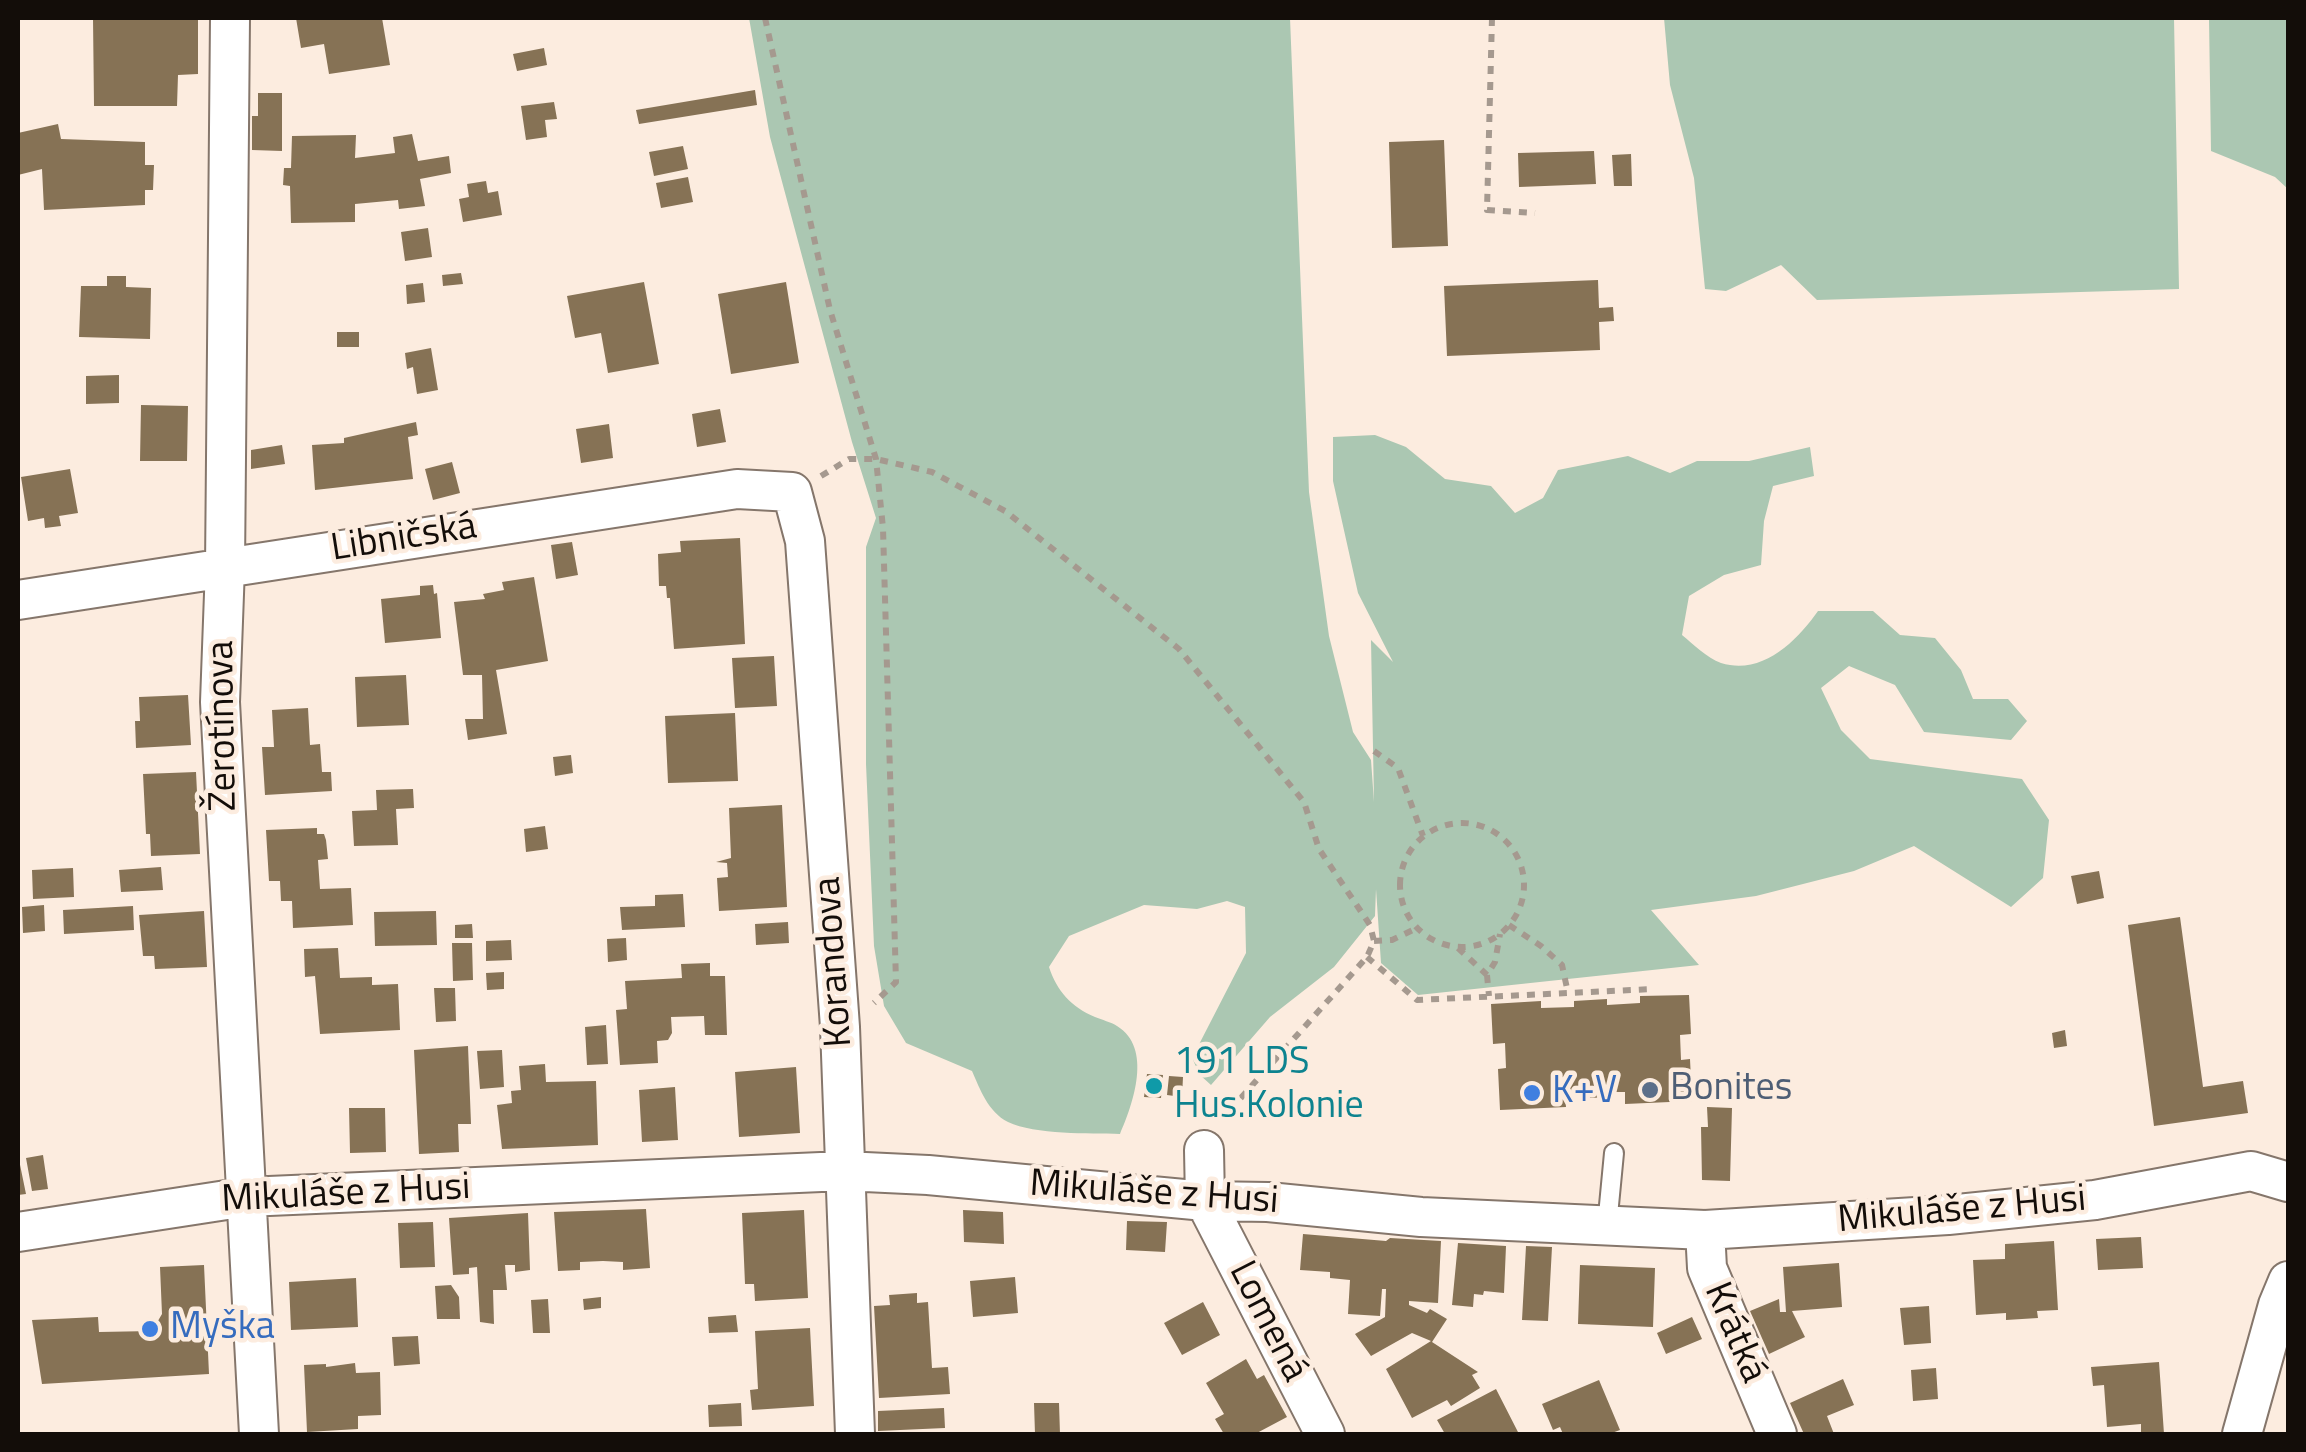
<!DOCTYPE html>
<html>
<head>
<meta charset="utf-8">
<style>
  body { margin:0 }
  #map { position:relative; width:2306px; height:1452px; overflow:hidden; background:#fcecdf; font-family:"Titillium Web",sans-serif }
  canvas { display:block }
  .frame { position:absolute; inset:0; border:20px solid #130d09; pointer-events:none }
</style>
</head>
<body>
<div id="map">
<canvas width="2306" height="1452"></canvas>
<div class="frame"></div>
</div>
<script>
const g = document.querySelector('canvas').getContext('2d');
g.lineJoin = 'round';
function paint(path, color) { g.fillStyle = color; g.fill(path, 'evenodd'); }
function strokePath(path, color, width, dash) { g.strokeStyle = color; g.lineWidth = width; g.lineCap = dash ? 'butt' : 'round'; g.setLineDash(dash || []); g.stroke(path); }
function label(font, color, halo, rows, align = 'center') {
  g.font = font + ' "Titillium Web",sans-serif'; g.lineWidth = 9; g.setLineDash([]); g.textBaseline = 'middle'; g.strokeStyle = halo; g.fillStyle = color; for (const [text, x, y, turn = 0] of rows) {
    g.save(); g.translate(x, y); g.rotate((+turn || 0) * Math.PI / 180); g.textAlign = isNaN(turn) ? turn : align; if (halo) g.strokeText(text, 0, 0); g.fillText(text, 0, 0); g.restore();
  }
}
paint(new Path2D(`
  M749,18H1290L1309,492L1329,636L1353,732L1371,760L1374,802L1371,640L1393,662L1358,593L1333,481V437L1375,435L1406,447L1445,479L1491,486L1515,513L1543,498L1558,470L1628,456L1670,473L1697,461H1749L1810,447L1814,476L1773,486L1764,521L1761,565L1724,575L1689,596L1682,635C1693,644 1707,658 1721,663C1762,676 1797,641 1818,611H1873L1900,635L1935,638L1961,670L1973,699H2008L2027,721L2011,740L1924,732L1895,685L1849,666L1821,688L1841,730L1870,759L2022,779L2049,820L2043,878L2011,907L1914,846L1854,871L1756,896L1651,910L1699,965L1418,995L1381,963L1376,889L1375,916L1334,967L1270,1017L1211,1085L1200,1075L1192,1058L1246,953L1245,907L1227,901L1197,909L1144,905L1069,936L1049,967C1057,991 1071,1007 1095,1017C1102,1020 1111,1022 1117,1026C1153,1048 1133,1104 1120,1134C1090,1133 1035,1135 1008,1122C988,1112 980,1089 972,1071L906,1043L884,1006L874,946L866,764V547L876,518L852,442L770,137Z
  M1664,18H2174L2179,289L1817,300L1781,265L1726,291L1705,289L1694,178L1670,85Z
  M2209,18H2288V189L2275,177L2211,151Z`), '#abc7b2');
paint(new Path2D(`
  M93,18H198V74L178,75L177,106H94Z
  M296,18H382L390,65L329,74L324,44L301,48Z
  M544,48L547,65L517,71L513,54Z
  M755,90L757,105L639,124L636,110Z
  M258,93H282V151L252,150V116H258Z
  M554,102L557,119L545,120L547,137L526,140L521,106Z
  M58,124L61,139L145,142V165H154L153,190H145V205L44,210L42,169L18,175V133Z
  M412,134L418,161L449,156L451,173L420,179L425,206L399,209L398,200L355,204V222L291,223L290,186L283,185L284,168H291L292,136L356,135L355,158L395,153L393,137Z
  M1444,140L1448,246L1392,248L1389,142Z
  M683,146L688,169L654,176L649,152Z
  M1594,151L1596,184L1519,187L1518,153Z
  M1631,154L1632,186H1614L1612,155Z
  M688,177L693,202L661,208L656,183Z
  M486,181L488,193L498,191L502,215L463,222L459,199L469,197L467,184Z
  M428,228L432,257L405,261L401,232Z
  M461,273L463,284L443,286L442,275Z
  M107,276H126V287L151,288L150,339L79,337L81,286H107Z
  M1598,280L1599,308L1613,307L1614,321L1599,322L1600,350L1447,356L1444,286Z
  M644,282L659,364L608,373L601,333L575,338L567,296Z
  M786,282L799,363L731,374L718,294Z
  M423,283L425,302L407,304L406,285Z
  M337,332H359V347H337Z
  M431,348L438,390L417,394L413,367L407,369L405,353Z
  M119,375V403L86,404V376Z
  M141,405L188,406L187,461H140Z
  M720,409L726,442L697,447L692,414Z
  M416,422L418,435L408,437L413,479L315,490L312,445L344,443V438Z
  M609,424L613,458L581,463L576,429Z
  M282,445L285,464L251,469V450Z
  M452,462L460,493L433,500L425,469Z
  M70,469L78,513L59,516L61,526L45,528L44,518L28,521L21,477Z
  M740,538L745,644L674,649L670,598H667L666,586H659L658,554L681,552L680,541Z
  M572,542L578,575L556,579L551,545Z
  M534,577L548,661L496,670L507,734L468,740L465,719H483L482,675H463L454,602L485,599L483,594L504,590L502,582Z
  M433,585L434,594L437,593L441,638L385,643L381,599L420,595V586Z
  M774,656L777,706L735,708L732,658Z
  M406,675L409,725L357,727L355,677Z
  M188,695L191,745L136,748L135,721H140L139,697Z
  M308,708L310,745L320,744L322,772H331L332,791L265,795L262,747H274L272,710Z
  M735,713L738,781L668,783L665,716Z
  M571,755L573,773L555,776L553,757Z
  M196,772L200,854L151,856L150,834H146L143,774Z
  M413,789L414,808L396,809L398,845L354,846L352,811L377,810L376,790Z
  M782,805L787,907L719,911L717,878L728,877L727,863L716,862L731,858L729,808Z
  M545,826L548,849L526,852L524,829Z
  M317,828V834H324L326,840L328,859L318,860L320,889L351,888L353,925L293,928L292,901H281L280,881H269L266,830Z
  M161,867L163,890L121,892L119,870Z
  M73,868L74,897L33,899L32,870Z
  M2099,871L2104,898L2077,904L2071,876Z
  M683,894L685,927L622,930L620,907L655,906V895Z
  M44,905L45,931L23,933L22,907Z
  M133,906L134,930L64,934L63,910Z
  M204,911L207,967L155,969L154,956H143L139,915Z
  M436,911L437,945L375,946L374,912Z
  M2180,917L2203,1087L2243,1081L2248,1113L2154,1126L2128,925Z
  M788,922L789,943L756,945L755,924Z
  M472,924L473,938H455V925Z
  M626,938L627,960L608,962L607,939Z
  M511,940L512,960L486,961V941Z
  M452,943H472L473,980L453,981Z
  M338,948L340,978L372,977V985L398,984L400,1030L320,1034L315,976L305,977L304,949Z
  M710,963V976H725L727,1035H705L704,1016L671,1017L672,1033L668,1040L657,1041L658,1063L620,1065L616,1010L627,1009L625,981L682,978L681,964Z
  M504,972V989L487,990L486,973Z
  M434,988H455L456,1021L436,1022Z
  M1689,995L1691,1034L1680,1035L1681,1060L1690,1059L1692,1101L1625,1104V1092H1614V1097L1586,1098L1585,1093L1565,1094L1566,1107L1500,1110L1498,1069L1506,1068L1505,1043L1493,1044L1491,1004L1541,1001V1008L1574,1007V1001L1607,999V1005L1640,1003V996Z
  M606,1025L608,1064L587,1065L585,1027Z
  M2065,1030L2067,1046L2054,1048L2052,1033Z
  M468,1046L471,1124H458L459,1152L419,1154L414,1050Z
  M502,1050L504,1087L480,1089L477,1051Z
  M545,1064L546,1082L596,1081L598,1145L502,1149L497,1105L512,1103L511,1091L521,1090L519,1066Z
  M796,1067L800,1133L739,1137L735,1072Z
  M1147,1074L1163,1075L1161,1098L1144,1097Z
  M1169,1076L1183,1077L1182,1097L1167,1095Z
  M675,1087L678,1140L642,1142L639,1090Z
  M1707,1107L1732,1108L1730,1181L1702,1180L1701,1127H1708Z
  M349,1108H385L386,1152L350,1153Z
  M18,1155L26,1194L18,1195Z
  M43,1155L48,1189L32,1191L26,1158Z
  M646,1209L650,1268L623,1270V1262L603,1261L580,1262V1270L558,1271L554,1212Z
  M804,1210L808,1298L755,1301L754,1284H745L742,1213Z
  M963,1210L1003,1212L1004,1244L964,1242Z
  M528,1213L530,1270L515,1272V1265H505L507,1290H493L494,1324L480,1322L477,1267L469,1268V1274L453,1275L449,1218Z
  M1127,1221L1167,1222L1165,1252L1126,1250Z
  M433,1222L435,1267L400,1268L398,1223Z
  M1303,1234L1386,1241L1390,1238L1441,1241L1438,1303L1409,1301V1305L1427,1313L1430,1309L1447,1319L1432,1342L1478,1372L1472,1375L1480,1388L1451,1406L1447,1400L1412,1418L1386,1369L1431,1341L1412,1333L1371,1356L1355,1334L1385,1317L1386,1289H1382L1380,1316L1348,1314L1350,1280L1330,1278V1272L1300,1270Z
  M2141,1237L2143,1268L2098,1270L2096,1239Z
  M2054,1241L2058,1310L2037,1311L2038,1318L2006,1320V1313L1976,1315L1973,1260L2005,1259V1244Z
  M1458,1243L1506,1246L1504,1293L1484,1291L1483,1295L1474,1294L1473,1307L1452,1305Z
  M1526,1246L1552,1247L1548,1321L1522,1320Z
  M1839,1263L1842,1307L1792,1311L1805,1337L1769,1354L1750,1311L1779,1299L1780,1312H1786L1783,1267Z
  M204,1265L209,1374L42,1384L32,1320L98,1317L99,1332L152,1331L162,1314L160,1267Z
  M1580,1265L1655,1268L1653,1327L1578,1324Z
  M1015,1277L1018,1313L973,1317L970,1281Z
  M356,1278L358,1327L291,1330L289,1282Z
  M451,1285L459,1297L460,1319H437L435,1286Z
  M917,1293V1303L928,1302L932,1368L948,1367L950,1394L879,1398L874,1306L890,1305L889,1295Z
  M601,1297V1308L584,1310L583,1299Z
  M548,1299L550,1333H533L531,1300Z
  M1203,1302L1220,1335L1182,1355L1164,1323Z
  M1929,1306L1931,1343L1904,1345L1900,1308Z
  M736,1315L738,1332L709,1333L708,1317Z
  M1692,1317L1702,1339L1666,1354L1657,1333Z
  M810,1328L814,1406L752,1410L750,1390L758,1389L755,1331Z
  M418,1336L420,1364L394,1366L392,1337Z
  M1246,1359L1257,1379L1264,1375L1287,1417L1255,1434H1224L1215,1419L1224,1414L1206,1383Z
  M2159,1362L2164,1434H2141V1424L2107,1427L2104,1385L2093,1386L2091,1367Z
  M355,1363L356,1373L380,1372L381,1415L358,1416V1429L307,1432L304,1365L326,1364V1367Z
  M1936,1368L1938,1399L1913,1401L1911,1370Z
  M1843,1379L1854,1405L1827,1416L1834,1434H1804L1790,1403Z
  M1599,1380L1620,1430L1609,1434H1563L1560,1427L1553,1430L1542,1404Z
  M1496,1389L1519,1434H1445L1437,1420Z
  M741,1403L742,1426L709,1427L708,1405Z
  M1034,1403H1059L1060,1434H1035Z
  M944,1408L945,1428L878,1431V1411Z`), '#867255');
const service = new Path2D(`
  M1607,1226L1614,1153`);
const minor = new Path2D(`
  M230,18L225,567L220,702L259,1434
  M18,600L737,489L792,492L805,541L840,1027L855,1434
  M1204,1150L1205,1201L1325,1434
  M1705,1230L1707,1268L1777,1434
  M18,1232L246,1197L844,1171L928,1175L1205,1201L1268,1202L1421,1217L1705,1230L1948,1215L2095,1200L2251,1171L2288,1182
  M2242,1434L2278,1305L2288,1281`);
strokePath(service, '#85766b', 22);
strokePath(minor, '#85766b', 42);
strokePath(new Path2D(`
  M765,18L830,310L876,459L883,528L896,982L874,1003
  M1492,18L1487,210L1535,213
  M821,476L849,459H876L932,472L1005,511L1179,649L1304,802L1319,849L1370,925L1374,941L1367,957L1222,1119
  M1374,751L1398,768L1423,836
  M1400 885a62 62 0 1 1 124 0a62 62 0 1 1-124 0Z
  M1509,925L1541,946L1562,965L1568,993
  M1374,941L1392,940L1417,928
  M1458,948L1487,975L1495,962L1500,934
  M1367,957L1417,1000L1654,989
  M1487,975L1489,996`), '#a5998f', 6, [8, 8]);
strokePath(service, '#fff', 18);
strokePath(minor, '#fff', 38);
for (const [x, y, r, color] of [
  [1154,1086,10,"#0f9aa8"],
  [1650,1090,10,"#5c6f8a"],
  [1532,1093,10,"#3f7fe0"],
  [150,1329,10,"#3f7fe0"]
]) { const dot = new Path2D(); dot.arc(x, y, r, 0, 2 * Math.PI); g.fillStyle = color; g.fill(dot); strokePath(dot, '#fcecdf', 4); }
label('38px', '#130d09', '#fcecdf', [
  ["Libničská",404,539,-9],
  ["Žerotínova",224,726,-91],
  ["Korandova",835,962,-94],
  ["Mikuláše z Husi",1154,1194,4],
  ["Mikuláše z Husi",346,1195,-3],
  ["Mikuláše z Husi",1962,1211,-5],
  ["Lomená",1267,1322,63],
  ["Krátká",1734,1333,67]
]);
label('38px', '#0d838f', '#fcecdf', [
  ["191 LDS",1174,1064],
  ["Hus.Kolonie",1174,1108]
], 'left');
label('38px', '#4e5e75', '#fcecdf', [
  ["Bonites",1670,1090]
], 'left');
label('38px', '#366cbe', '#fcecdf', [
  ["K+V",1552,1093],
  ["Myška",170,1329]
], 'left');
</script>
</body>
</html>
